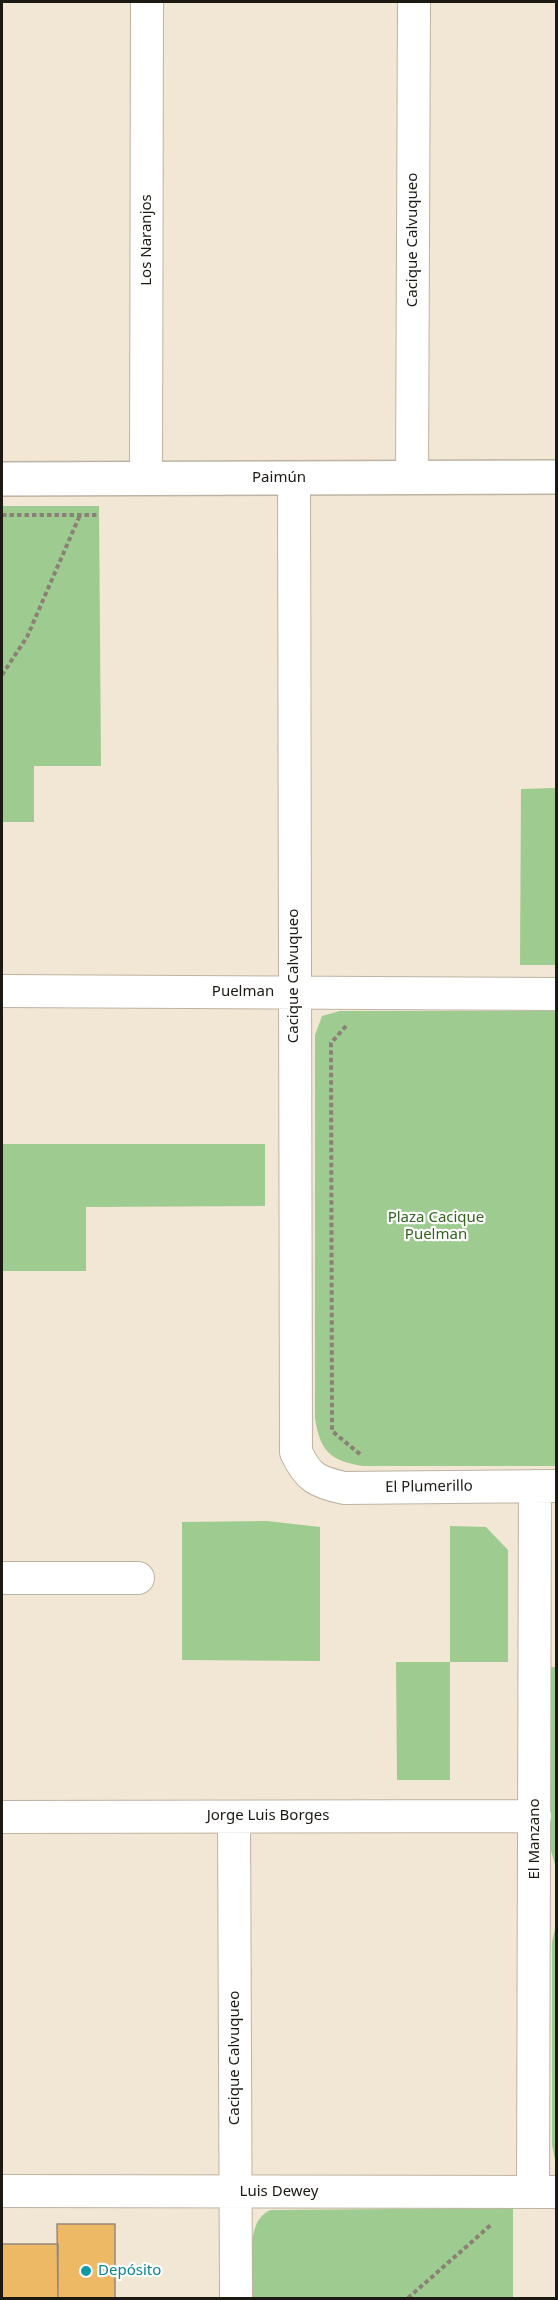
<!DOCTYPE html>
<html>
<head>
<meta charset="utf-8">
<style>
  body { margin:0 }
  #map { position:relative; width:558px; height:2300px; overflow:hidden; background:#f2e6d4; font-family:"Noto Sans",sans-serif }
  canvas { display:block }
  .frame { position:absolute; inset:0; border:3px solid #1c1812; pointer-events:none }
</style>
</head>
<body>
<div id="map">
<canvas width="558" height="2300"></canvas>
<div class="frame"></div>
</div>
<script>
const g = document.querySelector('canvas').getContext('2d');
g.lineJoin = 'round';
function paint(path, color) { g.fillStyle = color; g.fill(path, 'evenodd'); }
function strokePath(path, color, width, dash) { g.strokeStyle = color; g.lineWidth = width; g.lineCap = dash ? 'butt' : 'round'; g.setLineDash(dash || []); g.stroke(path); }
function label(font, color, halo, rows, align = 'center') {
  g.font = font + ' "Noto Sans",sans-serif'; g.lineWidth = 4.5; g.setLineDash([]); g.textBaseline = 'middle'; g.strokeStyle = halo; g.fillStyle = color; for (const [text, x, y, turn = 0] of rows) {
    g.save(); g.translate(x, y); g.rotate((+turn || 0) * Math.PI / 180); g.textAlign = isNaN(turn) ? turn : align; if (halo) g.strokeText(text, 0, 0); g.fillText(text, 0, 0); g.restore();
  }
}
paint(new Path2D(`
  M2,506H99L101,766H34V822H2Z
  M556,788V965H520L521,789Z
  M340,1011H556V1466H363C330,1461 320,1451 315,1418V1035L322,1016Z
  M2,1144H265V1206L86,1207V1271H2Z
  M267,1521L320,1527V1661L182,1660V1522Z
  M450,1526L486,1527L508,1550V1662H450V1780H397L396,1662H450Z
  M547,1667H556V1867L550,1848L549,1834Z
  M556,1924V2165L552,2145V1942Z
  M513,2208V2298H253C253,2274 243,2220 271,2210Z`), '#9ecb8f');
const building = new Path2D(`
  M57,2224H115V2298H58Z
  M2,2244H58V2298H2Z`);
paint(building, '#eeb965');
strokePath(building, '#948979', 1.5);
const street = new Path2D(`
  M146,478L147,2
  M294,478L296,1452C308,1478 317,1482 344,1488L556,1486
  M412,478L414,2
  M2,991L556,994
  M2,1578H138
  M2,1817L535,1816
  M234,1817L236,2298
  M2,2191L556,2192
  M533,2192L535,1486`);
const secondary = new Path2D(`
  M2,479L556,477`);
strokePath(street, '#beb3a2', 34);
strokePath(secondary, '#beb3a2', 36);
strokePath(new Path2D(`
  M2,515H99
  M2,675L27,637L80,515
  M346,1026L331,1043L332,1431L361,1455
  M408,2298L492,2224`), '#8a8276', 4, [4.5, 3]);
strokePath(street, '#fff', 32);
strokePath(secondary, '#fff', 33);
for (const [x, y, r, color] of [
  [86,2271,6,"#0f9aa8"]
]) { const dot = new Path2D(); dot.arc(x, y, r, 0, 2 * Math.PI); g.fillStyle = color; g.fill(dot); strokePath(dot, '#fff', 2); }
label('15px', '#1c1812', '#fff', [
  ["Los Naranjos",147,240,-90],
  ["Cacique Calvuqueo",413,240,-90],
  ["Paimún",279,478],
  ["Cacique Calvuqueo",294,976,-90],
  ["Puelman",243,992],
  ["El Plumerillo",429,1487,-1],
  ["Jorge Luis Borges",268,1816],
  ["El Manzano",535,1839,-90],
  ["Cacique Calvuqueo",235,2058,-90],
  ["Luis Dewey",279,2192]
]);
label('15px', '#30651b', '#fff', [
  ["Plaza Cacique",436,1218],
  ["Puelman",436,1235]
]);
label('15px', '#0d838f', '#fff', [
  ["Depósito",98,2271]
], 'left');
</script>
</body>
</html>
